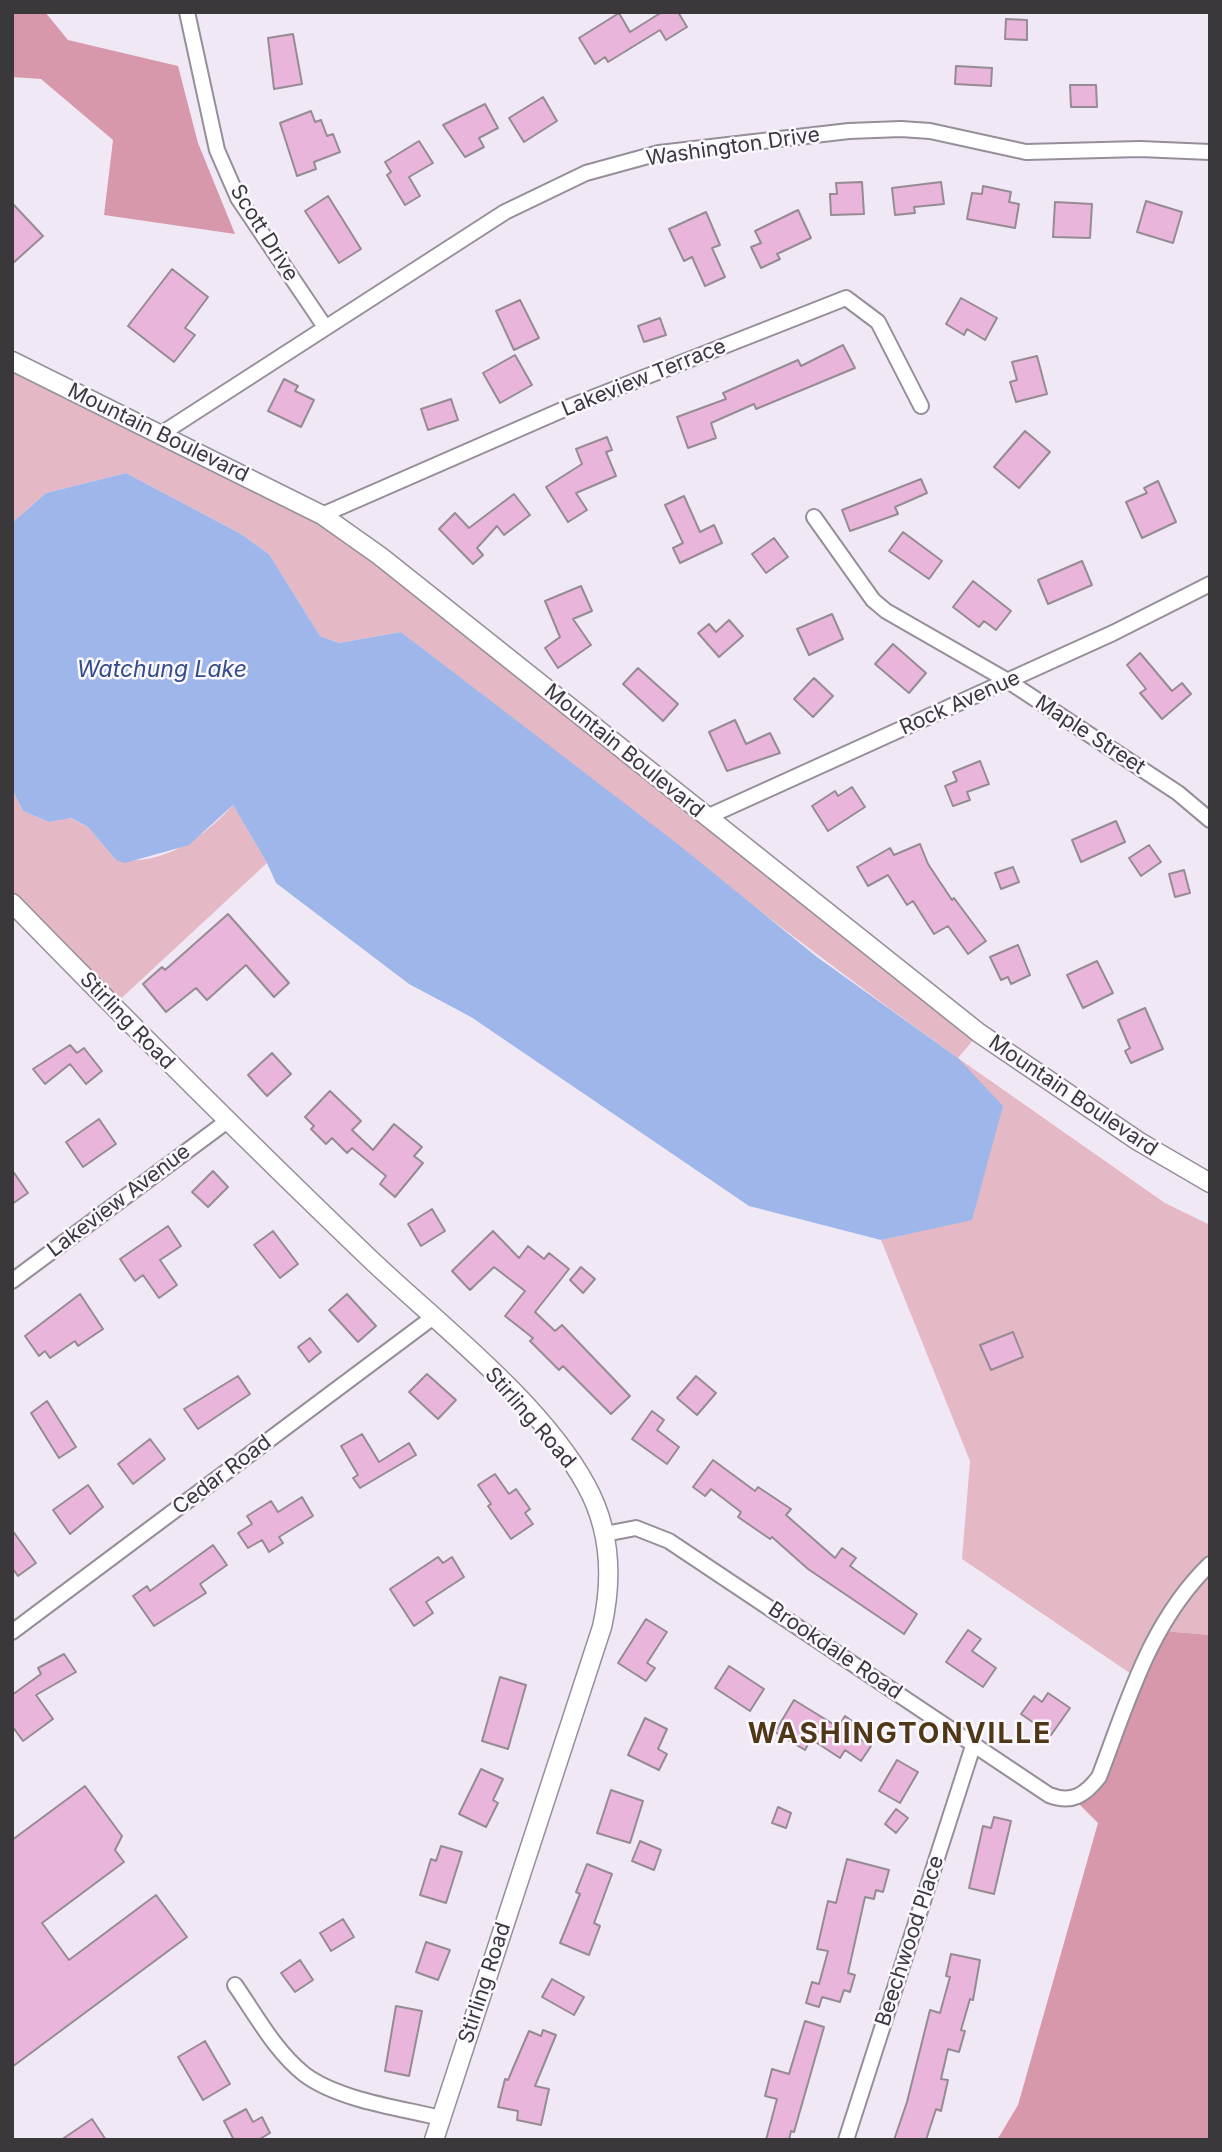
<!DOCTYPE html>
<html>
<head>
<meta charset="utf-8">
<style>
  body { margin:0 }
  #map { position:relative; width:1222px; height:2152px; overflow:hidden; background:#f0e9f5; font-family:Inter,sans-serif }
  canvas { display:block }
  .frame { position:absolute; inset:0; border:14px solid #3b383c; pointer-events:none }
</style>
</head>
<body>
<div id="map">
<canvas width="1222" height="2152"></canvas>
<div class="frame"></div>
</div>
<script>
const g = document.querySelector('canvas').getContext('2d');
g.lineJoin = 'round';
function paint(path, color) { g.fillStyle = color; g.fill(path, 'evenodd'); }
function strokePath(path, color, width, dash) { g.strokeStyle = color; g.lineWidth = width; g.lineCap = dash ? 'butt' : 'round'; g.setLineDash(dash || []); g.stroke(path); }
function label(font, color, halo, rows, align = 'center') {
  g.font = font + ' Inter,sans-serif'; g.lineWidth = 5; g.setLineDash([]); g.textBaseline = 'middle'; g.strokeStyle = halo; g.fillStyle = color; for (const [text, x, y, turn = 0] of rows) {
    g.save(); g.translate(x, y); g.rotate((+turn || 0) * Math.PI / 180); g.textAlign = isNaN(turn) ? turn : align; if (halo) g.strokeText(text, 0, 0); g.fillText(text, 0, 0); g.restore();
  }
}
paint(new Path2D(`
  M12,361L322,515L979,1033L958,1058L1165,1203L1210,1225V1635L1164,1631L1140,1680L962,1559L970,1461L881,1240L972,1219L958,1058C768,922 586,774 401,632L339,643L320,636L269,554L241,534L126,473L46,493L12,523Z
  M12,789L23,811L49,822L70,818L88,827L116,860C164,865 202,839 233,805L267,863L113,1006L12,903Z`), '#e4b9c5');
paint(new Path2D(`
  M12,12H45L68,40L178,66L198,143L235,234L104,215L113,140L41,79L12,77Z
  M1164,1631L1210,1635V2140H997L1018,2105L1098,1823L1078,1803Z`), '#d798ab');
paint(new Path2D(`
  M126,473L241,534L269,554L320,636L339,643L401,632L679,845L817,957L958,1058L1003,1106L972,1220L881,1240L749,1206L471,1017L409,984L276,883L267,863L233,805L189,845L125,863L116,860L88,827L71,818L49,822L23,811L12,789V523L46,493Z`), '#9fb6ea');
const building = new Path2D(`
  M662,12H678L687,27L666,40L660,30L608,62L605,57L595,64L579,38L619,13L630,32Z
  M1006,19L1027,20V40L1005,39Z
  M293,34L302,84L274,89L268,38Z
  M956,66L992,68L991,86L955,84Z
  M1070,85H1096L1097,107H1071Z
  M543,97L557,121L524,142L509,118Z
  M485,104L498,128L479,138L484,147L465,157L443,125Z
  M311,111L315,122L321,120L327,136L333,134L340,152L314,162L316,169L297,176L280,123Z
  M419,141L433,163L409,177L420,196L405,205L387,175L391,172L385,162Z
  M862,182L864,214L831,215L830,194H837L836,183Z
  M941,182L944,204L914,207L915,213L895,215L892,188Z
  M983,186L1011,192L1009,202L1019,204L1015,228L967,219L972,193L982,194Z
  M328,196L361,249L339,263L305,211Z
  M1146,201L1182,212L1173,243L1137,232Z
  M1055,202L1092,204L1090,238L1053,237Z
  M12,203L43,236L12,264Z
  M798,210L811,238L777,254L780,259L761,268L751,247L761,243L755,231Z
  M706,212L720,245L712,248L725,277L705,286L692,257L684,261L669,229Z
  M172,269L208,297L185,328L195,335L174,362L128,326Z
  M961,298L997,318L985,340L967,329L964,335L946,324Z
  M520,300L539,338L514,350L496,311Z
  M660,318L666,335L644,342L638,326Z
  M843,345L855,368L756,409L754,404L711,423L716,438L688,448L677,417L726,399L723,393L798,360L801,366Z
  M515,355L532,385L500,403L483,373Z
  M1037,356L1047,394L1016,402L1010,382L1017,380L1012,362Z
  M284,379L298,386L295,391L314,400L301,427L268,411Z
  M451,399L458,420L428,430L421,409Z
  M1025,431L1050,452L1019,488L994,467Z
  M607,437L612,450L606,452L616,476L576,493L587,510L568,522L546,487L582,464L576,449Z
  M921,479L927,493L895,507L898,514L850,531L842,510Z
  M1158,481L1176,522L1142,538L1126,502L1147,493L1144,488Z
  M514,494L530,515L504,535L497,526L477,548L483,555L473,564L439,529L455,513L469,528Z
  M684,496L700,532L714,525L722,543L680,563L673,548L683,543L665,505Z
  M903,532L942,561L929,579L889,551Z
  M774,538L788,557L766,573L752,554Z
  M1082,561L1092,585L1048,604L1038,580Z
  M973,581L1011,611L996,630L984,621L979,627L953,607Z
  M581,586L592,611L573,619L591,645L558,668L545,648L560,637L545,601Z
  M832,614L843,639L809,655L797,629Z
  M729,620L743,636L719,657L698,633L709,624L716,632Z
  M893,644L926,673L909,693L875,664Z
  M1140,653L1172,691L1182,683L1191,694L1162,719L1140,693L1146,689L1127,665Z
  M638,668L678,704L663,721L623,684Z
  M814,678L833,696L813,717L794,699Z
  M735,720L746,744L770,733L780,753L727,771L709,732Z
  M980,761L989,784L967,792L970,800L953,806L945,786L957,781L953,772Z
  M852,787L865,807L828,831L812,806L835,791L838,796Z
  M1116,821L1125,842L1081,862L1072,840Z
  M920,844L928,864L952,900L954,898L986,941L968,954L948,926L934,934L913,901L907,905L888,875L868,886L857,867L890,848L894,855Z
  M1149,845L1161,862L1141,876L1129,858Z
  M1013,867L1019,882L1001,889L995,873Z
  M1184,870L1190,893L1175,897L1169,874Z
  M228,914L289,983L274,997L246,965L207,1000L196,988L166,1012L143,984L162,967L165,970Z
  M1018,945L1030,975L1011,984L1008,977L1001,980L990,957Z
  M1097,961L1113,993L1083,1008L1067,975Z
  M1145,1008L1163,1049L1131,1063L1125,1051L1130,1048L1118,1020Z
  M70,1045L77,1053L84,1048L102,1071L86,1084L70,1064L45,1084L33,1069Z
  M272,1053L291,1074L267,1096L248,1075Z
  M330,1091L361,1121L352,1130L373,1150L394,1124L422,1147L414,1156L423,1163L395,1197L380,1184L386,1176L352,1148L347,1153L332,1138L326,1144L311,1129L314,1126L305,1117Z
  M99,1119L116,1144L83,1167L66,1142Z
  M12,1170L28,1193L12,1204Z
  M213,1171L228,1187L208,1207L192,1192Z
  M432,1209L445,1231L421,1246L408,1224Z
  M168,1226L181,1246L160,1260L177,1285L159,1298L143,1275L135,1281L120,1259Z
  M273,1231L298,1264L280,1278L254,1245Z
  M493,1231L519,1258L528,1246L544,1259L549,1253L569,1269L535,1312L555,1331L562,1325L630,1396L611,1414L563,1366L559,1370L530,1341L533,1338L505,1316L525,1291L494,1267L470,1290L452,1271Z
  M581,1267L595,1279L583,1293L570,1280Z
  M80,1294L103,1329L78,1346L75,1341L50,1358L45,1351L39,1356L25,1336Z
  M347,1294L376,1326L358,1342L329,1310Z
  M1013,1332L1023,1357L991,1370L980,1345Z
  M310,1338L321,1352L309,1362L298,1347Z
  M427,1374L456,1400L438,1419L409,1392Z
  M238,1376L250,1394L198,1429L184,1409Z
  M696,1376L716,1393L697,1415L677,1398Z
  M47,1401L76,1447L59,1458L31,1413Z
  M652,1411L664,1420L657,1430L679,1447L667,1464L632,1439Z
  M362,1434L379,1462L409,1443L416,1455L360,1488L353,1478L358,1475L341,1446Z
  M150,1439L165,1459L133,1484L118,1464Z
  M713,1460L755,1491L758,1487L791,1509L786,1515L835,1558L842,1548L856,1558L850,1566L917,1614L904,1634L808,1569L772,1537L770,1539L738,1517L741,1512L711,1489L705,1496L693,1487Z
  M495,1474L509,1494L516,1489L530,1509L525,1513L533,1524L511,1539L488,1506L491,1504L478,1485Z
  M88,1485L103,1507L70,1534L53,1510Z
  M302,1497L313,1516L279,1537L283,1543L269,1552L262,1540L248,1548L238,1533L252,1524L247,1516L271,1501L278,1512Z
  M12,1530L36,1563L18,1576L12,1568Z
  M213,1545L227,1565L200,1584L206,1593L154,1626L133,1596L147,1586L150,1591Z
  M438,1557L443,1563L452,1557L464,1577L426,1602L433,1613L414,1626L390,1589Z
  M646,1619L667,1632L647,1663L655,1668L646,1681L618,1663Z
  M968,1630L981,1639L972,1651L996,1668L983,1687L946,1662Z
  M64,1654L76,1672L36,1695L53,1719L23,1741L12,1726V1695L41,1674L38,1668Z
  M729,1666L764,1689L750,1711L715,1688Z
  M500,1677L526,1685L508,1749L482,1741Z
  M1048,1693L1070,1708L1051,1735L1021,1714L1034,1696L1042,1702Z
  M794,1700L838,1727L845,1716L865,1730L860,1739L871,1746L861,1761L845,1750L840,1758L811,1739L805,1750L775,1732Z
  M645,1718L667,1729L658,1749L667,1754L659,1770L628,1755Z
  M897,1760L918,1772L900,1803L879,1791Z
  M481,1769L503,1779L493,1800L498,1803L486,1827L459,1814Z
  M85,1786L122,1836L115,1850L124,1862L42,1923L69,1960L156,1895L187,1937L12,2067V1840Z
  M611,1790L643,1801L630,1843L597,1833Z
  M778,1807L791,1813L786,1828L772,1823Z
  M896,1809L908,1818L896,1833L885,1824Z
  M994,1817L1011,1821L994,1894L969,1888L983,1826L991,1828Z
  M640,1841L661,1850L654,1870L632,1861Z
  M441,1846L462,1852L446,1903L420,1895L431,1859L436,1861Z
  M847,1859L889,1870L883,1892L876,1890L874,1899L865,1897L848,1973L855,1975L850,1992L844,1990L840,2002L822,1997L819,2007L806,2003L812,1982L819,1984L828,1951L817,1949L828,1901L836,1903Z
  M587,1864L612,1874L594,1923L600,1926L589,1955L560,1943L580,1894L576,1892Z
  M343,1919L354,1937L331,1951L320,1933Z
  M426,1942L450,1950L438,1980L416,1972Z
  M951,1954L980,1960L973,2000L970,1999L961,2030L965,2031L959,2052L948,2049L941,2079L948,2080L941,2111L936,2109L926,2140H894L907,2102L930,2010L940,2013L950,1977L946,1976Z
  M300,1960L313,1980L295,1992L281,1973Z
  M552,1979L584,1997L574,2015L542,1997Z
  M396,2006L422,2011L409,2076L385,2071Z
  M805,2021L824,2027L794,2132L791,2131L789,2140H766L777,2099L765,2096L772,2069L789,2074Z
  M543,2030L556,2035L535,2086L549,2089L541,2125L517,2120L518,2111L498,2107L505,2079L508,2080L529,2031L541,2036Z
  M205,2041L230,2084L203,2100L178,2057Z
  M246,2109L253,2122L262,2117L270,2133L258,2140H234L224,2121Z
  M92,2119L106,2140H61Z`);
paint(building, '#eab5db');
strokePath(building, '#968b93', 2);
const minor = new Path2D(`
  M187,12L217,150L238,198L325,327
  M161,434L505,212L586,173L659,153L849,131L901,129L930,131L1026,152L1140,149L1210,152
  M322,515L569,407L846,298L878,322L921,406
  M814,517L873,600L886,611L1008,681L1178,793L1210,820
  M707,817L1113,633L1210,584
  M12,1281L226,1122
  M605,1534L636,1528L669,1541L1049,1795C1072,1804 1085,1795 1099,1777C1128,1701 1150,1622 1210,1564
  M12,1632L432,1318
  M235,1985C256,2015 275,2051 304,2074C338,2100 400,2108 441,2118
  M846,2140L974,1743`);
const tertiary = new Path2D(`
  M12,361L322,515L380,556L979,1033L1138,1141L1210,1183
  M12,903C129,1023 247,1141 368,1257C437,1323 540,1401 586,1485C611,1530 613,1578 602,1627L434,2140`);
strokePath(minor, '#968f9a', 18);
strokePath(tertiary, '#968f9a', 21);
strokePath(minor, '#fff', 14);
strokePath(tertiary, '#fff', 18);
label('21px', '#3b383c', '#fcf8ff', [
  ["Washington Drive",733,147,-8],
  ["Scott Drive",264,233,58],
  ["Lakeview Terrace",644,378,-22],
  ["Mountain Boulevard",158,433,26],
  ["Rock Avenue",960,703,-24],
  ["Maple Street",1090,735,33],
  ["Mountain Boulevard",624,751,39],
  ["Stirling Road",127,1021,46],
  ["Mountain Boulevard",1073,1096,34],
  ["Lakeview Avenue",119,1201,-37],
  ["Stirling Road",530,1418,49],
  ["Cedar Road",222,1475,-37],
  ["Brookdale Road",835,1651,34],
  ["Beechwood Place",910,1941,-72],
  ["Stirling Road",485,1983,-72]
]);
label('italic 23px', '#334c8b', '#fcf8ff', [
  ["Watchung Lake",162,670]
]);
g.letterSpacing = '2px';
label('bold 28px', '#503716', '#fcf8ff', [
  ["WASHINGTONVILLE",900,1735]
]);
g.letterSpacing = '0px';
</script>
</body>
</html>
